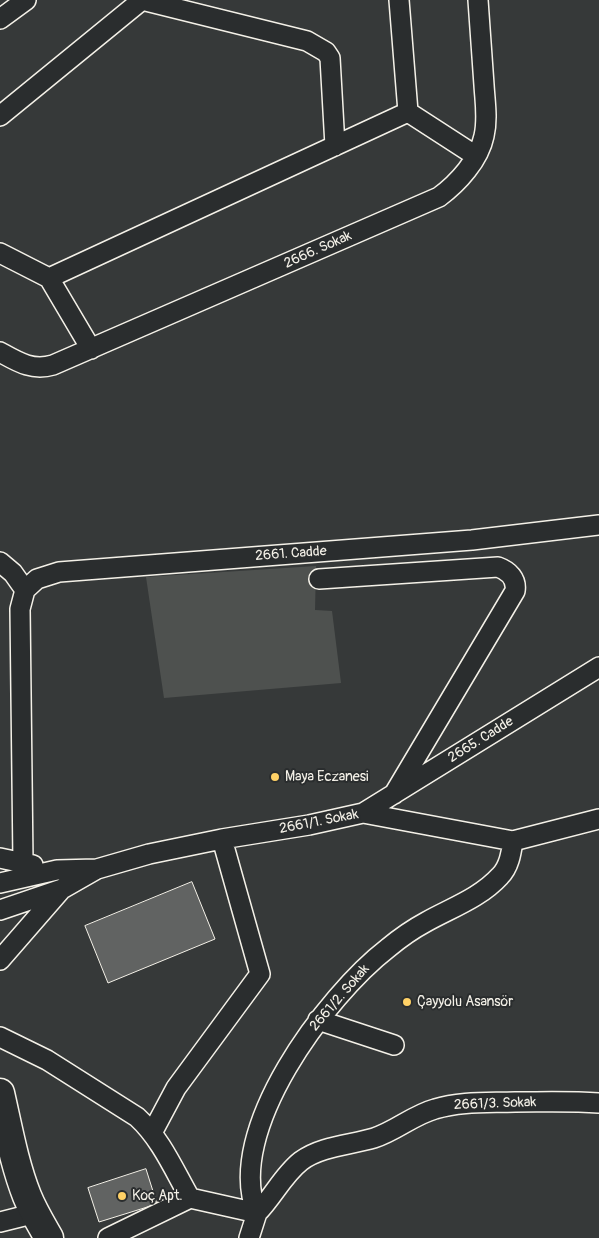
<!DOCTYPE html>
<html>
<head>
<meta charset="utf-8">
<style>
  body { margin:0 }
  canvas { display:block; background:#363939 }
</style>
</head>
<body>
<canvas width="599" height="1238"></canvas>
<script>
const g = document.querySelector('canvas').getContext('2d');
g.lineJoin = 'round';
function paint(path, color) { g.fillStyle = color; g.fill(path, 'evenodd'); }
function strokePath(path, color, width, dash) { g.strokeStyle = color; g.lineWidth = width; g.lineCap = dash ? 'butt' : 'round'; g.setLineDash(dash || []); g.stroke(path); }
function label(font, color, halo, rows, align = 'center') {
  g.font = font + ' Pangolin,sans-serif'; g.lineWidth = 4; g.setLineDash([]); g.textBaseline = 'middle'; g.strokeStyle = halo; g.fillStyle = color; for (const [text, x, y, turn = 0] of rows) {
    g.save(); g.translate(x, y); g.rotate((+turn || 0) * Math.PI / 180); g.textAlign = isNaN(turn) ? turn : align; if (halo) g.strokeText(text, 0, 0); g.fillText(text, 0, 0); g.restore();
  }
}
paint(new Path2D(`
  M316,566L315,610L332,611L341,683L164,698L146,577Z`), '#4e514f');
const building = new Path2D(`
  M192,882L215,939L108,983L85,926Z
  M146,1169L157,1204L99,1222L88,1188Z`);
paint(building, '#616362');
strokePath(building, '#f4f1e8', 1);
const street = new Path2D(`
  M142,0L307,41L326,52L330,58L335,146
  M399,0L408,112
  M0,19L26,0
  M408,112L476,156
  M0,116L142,0
  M0,253L49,278L91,349
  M49,278L408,112
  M0,352C18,362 32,371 53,365L439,197C458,183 479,160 484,136C488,119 485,102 484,85C482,57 480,28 478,0
  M0,562L13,573L25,590L37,579L59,572L472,540L599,525
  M319,579L498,567C509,571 517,579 515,591L394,794
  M363,813L599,667
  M0,858L33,865
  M23,863L20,609L25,590
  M0,883L57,870L96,869
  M0,910L62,889L97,869L149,854L222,839L309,825L363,813L513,841L599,819
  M0,960L60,891
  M318,1020L394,1045
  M0,1037L47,1060L137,1117C161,1139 174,1170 190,1198
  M152,1133L176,1088L260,974L222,839
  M0,1222L24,1216L34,1211
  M108,1238L190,1198L257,1213C273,1197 283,1175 301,1161C321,1146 351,1145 374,1138C396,1131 413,1115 435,1109C461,1101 488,1103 515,1102C543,1102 571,1101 599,1103
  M249,1238L257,1213C223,1132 327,995 388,948C400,938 413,929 426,922C451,908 480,898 500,876C509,867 511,854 513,841`);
const secondary = new Path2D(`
  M0,1093C8,1128 14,1163 27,1196C33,1211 41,1224 49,1238`);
strokePath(street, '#f4f1e8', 22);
strokePath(secondary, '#f4f1e8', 31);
strokePath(street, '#2a2d2e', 19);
strokePath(secondary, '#2a2d2e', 28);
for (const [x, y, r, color] of [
  [275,777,5,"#ffd166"],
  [407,1002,5,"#ffd166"],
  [122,1196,5,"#ffd166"]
]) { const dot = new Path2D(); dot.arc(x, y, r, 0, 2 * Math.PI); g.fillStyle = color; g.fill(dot); strokePath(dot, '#2a2d2e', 2); }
label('14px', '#f4f1e8', '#2a2d2e', [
  ["2666. Sokak",318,250,-24],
  ["2661. Cadde",291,554,-4],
  ["2665. Cadde",481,740,-32],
  ["2661/1. Sokak",319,822,-11],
  ["2661/2. Sokak",340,998,-49],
  ["2661/3. Sokak",495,1104,-2]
]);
label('14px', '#f4f1e8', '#2a2d2e', [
  ["Maya Eczanesi",285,777],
  ["Çayyolu Asansör",417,1002],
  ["Koç Apt.",132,1196]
], 'left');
</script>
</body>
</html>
